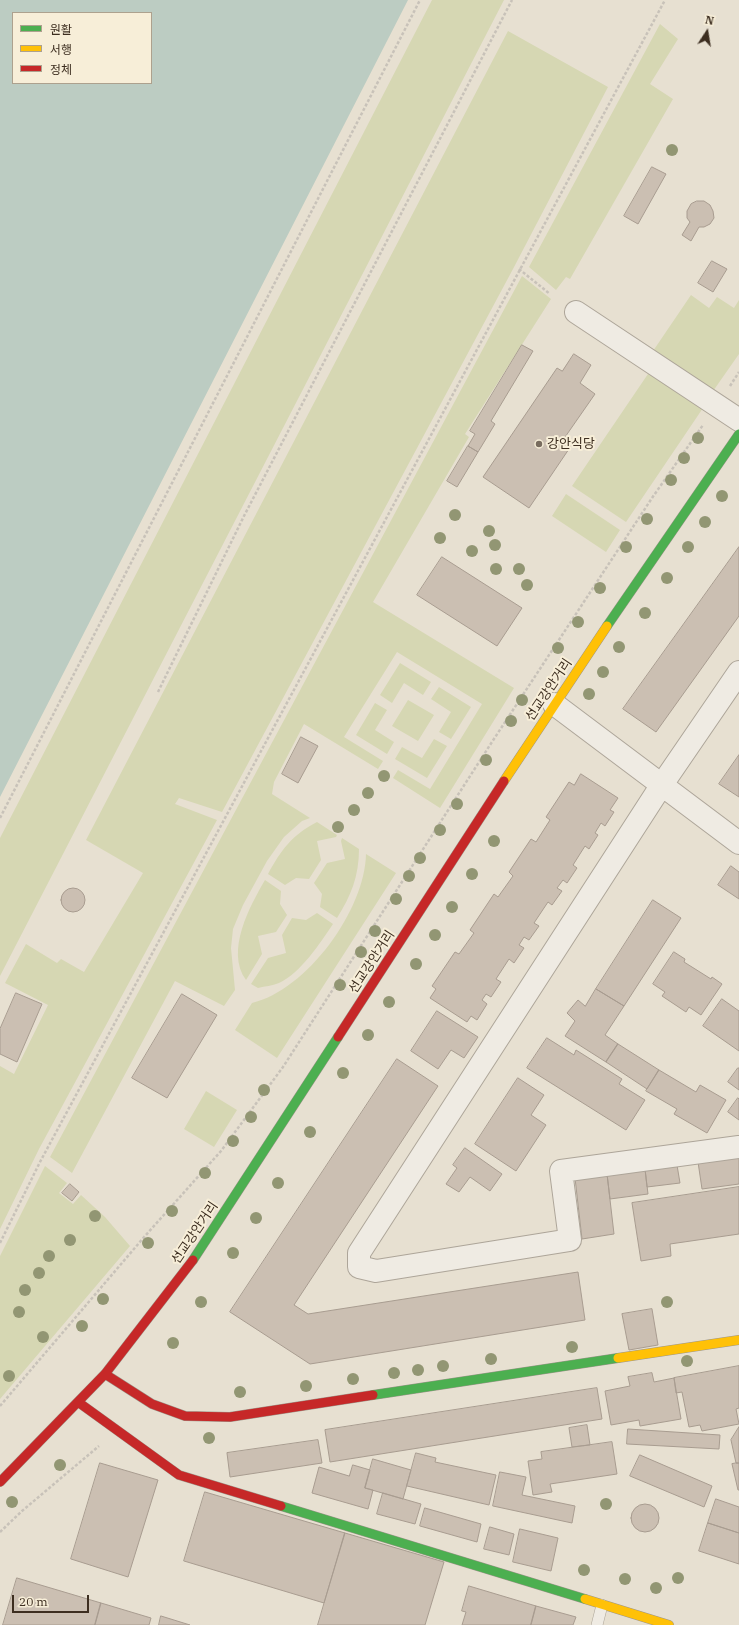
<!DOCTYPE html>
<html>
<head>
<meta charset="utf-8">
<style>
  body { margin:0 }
  #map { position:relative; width:739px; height:1625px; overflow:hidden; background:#e7e0d1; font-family:"IBM Plex Serif","Noto Sans KR",serif }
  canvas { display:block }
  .legend { position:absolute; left:12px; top:12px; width:140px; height:72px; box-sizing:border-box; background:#f7eed8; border:1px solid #ada18e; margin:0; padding:5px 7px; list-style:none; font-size:12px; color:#3d2e20 }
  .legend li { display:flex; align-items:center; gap:8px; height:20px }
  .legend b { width:20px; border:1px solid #ada18e }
  .north { position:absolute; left:687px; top:12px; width:40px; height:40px; -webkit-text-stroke:3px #f7eed8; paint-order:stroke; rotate:12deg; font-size:11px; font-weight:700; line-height:16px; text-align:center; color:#3d2e20 }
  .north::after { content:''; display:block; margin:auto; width:14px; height:18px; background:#3d2e20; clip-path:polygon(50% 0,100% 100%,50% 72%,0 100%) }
  .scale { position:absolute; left:12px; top:1595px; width:77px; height:18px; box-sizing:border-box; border:2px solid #3d2e20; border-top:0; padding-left:5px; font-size:12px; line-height:14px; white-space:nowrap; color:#3d2e20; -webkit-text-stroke:3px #f7eed8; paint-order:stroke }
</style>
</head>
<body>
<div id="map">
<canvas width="739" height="1625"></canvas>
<ul class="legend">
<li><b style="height:5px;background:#4caf50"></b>원활</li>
<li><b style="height:5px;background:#ffc107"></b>서행</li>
<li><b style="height:5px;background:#c62828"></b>정체</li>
</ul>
<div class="north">N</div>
<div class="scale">20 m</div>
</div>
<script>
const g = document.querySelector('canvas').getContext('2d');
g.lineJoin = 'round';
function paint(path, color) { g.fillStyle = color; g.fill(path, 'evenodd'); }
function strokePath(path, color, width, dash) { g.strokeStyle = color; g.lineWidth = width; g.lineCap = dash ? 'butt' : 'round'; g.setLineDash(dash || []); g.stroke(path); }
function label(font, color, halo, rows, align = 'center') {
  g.font = font + ' "IBM Plex Serif","Noto Sans KR",serif'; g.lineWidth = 4; g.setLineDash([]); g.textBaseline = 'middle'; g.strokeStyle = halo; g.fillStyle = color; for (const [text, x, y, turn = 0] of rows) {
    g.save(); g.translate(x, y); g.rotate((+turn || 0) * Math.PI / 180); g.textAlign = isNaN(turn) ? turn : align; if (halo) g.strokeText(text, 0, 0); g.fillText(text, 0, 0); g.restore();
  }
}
paint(new Path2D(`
  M432,0H504L0,976V838Z
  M660,24L678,39L650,84L673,99L570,279L566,277L556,290L529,267Z
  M508,31L608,87L513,269L222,812L179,798L175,804L217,820L39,1149L0,1229V1066L14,1074L48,1005L5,983L26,944L57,963L61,959L84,972L143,873L86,840Z
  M522,276L551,299L465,434L469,437L373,602L514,688L440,808L393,778L398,770L430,789L482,704L397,652L344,737L383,761L378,769L304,724L274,782L272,794L310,818L302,821L284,837L267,861L243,905L233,929L231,948L235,990L224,1006L175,981L72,1173L50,1157Z
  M691,295L709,308L717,297L734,308L739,300V354L711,394L651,354Z
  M650,371L703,408L626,522L572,486Z
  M566,494L620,530L606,552L552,516Z
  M400,663L431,682L423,695L404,683L392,703L380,695Z
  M439,687L471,707L451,739L439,732L451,712L431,699Z
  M408,700L434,715L418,741L392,726Z
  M375,703L387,710L375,730L394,742L387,754L356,735Z
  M434,739L447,746L427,778L395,759L402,747L422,758Z
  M317,822L337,835L336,837L317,841L321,860L309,879L296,878L285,885L268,874C281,850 292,835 317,822Z
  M342,838L359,849C359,876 351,896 337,918L320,907L322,894L314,883L327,863L345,859L341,841Z
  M366,854L396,873L277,1058L235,1030L252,1003C307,990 365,910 366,854Z
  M265,880L281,891L280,904L287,915L276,932L258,936L262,954L246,980C225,951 250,906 265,880Z
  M317,913L333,924C321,942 300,974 279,983C272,986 265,986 258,988L251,984L268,958L286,953L282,935L292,918L306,920Z
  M206,1091L237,1110L214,1147L184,1129Z
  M45,1166L67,1183L59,1193L73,1204L81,1195L105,1217L130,1246L0,1399V1256Z`), '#d6d7b3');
paint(new Path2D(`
  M0,0H408L0,797ZM13,13H151V83H13Z`), '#bcccc2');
const building = new Path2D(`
  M652,167L666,174L638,224L624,216Z
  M697,201H704L710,205L713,211L714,218L710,224L704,227H699L691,241L682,235L690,222L687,218V211L691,204Z
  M712,261L727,269L713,292L698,283Z
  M522,345L533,351L491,421L495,424L478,452L468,446L475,434L470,431Z
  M574,354L591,365L580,383L595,394L563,440L571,446L529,508L483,477L557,368L562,371Z
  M468,446L478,452L457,487L447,481Z
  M739,547V616L656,732L623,709Z
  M442,557L522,608L497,646L417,595Z
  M301,737L318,746L298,783L282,774Z
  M739,755V797L719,784Z
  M581,774L618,798L610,810L614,812L605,826L601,823L595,833L598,835L589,849L585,846L573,865L577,868L567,883L563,880L557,888L562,891L552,905L548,902L534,923L539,926L529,940L524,937L519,945L524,948L514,963L509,959L496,979L501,982L491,997L486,994L482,1000L487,1004L477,1020L471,1016L467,1022L430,998L436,989L432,986L455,952L459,954L474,933L470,930L494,894L498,897L513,876L509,872L531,839L536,842L550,820L546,817L569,782L574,785Z
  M731,866L739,872V899L718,885Z
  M61 900a12 12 0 1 1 24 0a12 12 0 1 1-24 0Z
  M653,900L681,918L624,1006L596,989Z
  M674,952L685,959L684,962L711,979L712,977L722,984L701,1015L689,1007L686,1012L662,996L665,992L653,984Z
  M596,989L624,1006L605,1035L618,1044L606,1062L565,1036L575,1021L567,1013L578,1000L585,1006Z
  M16,993L42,1004L17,1062L0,1054V1029Z
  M182,994L217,1015L167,1098L132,1078Z
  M722,999L739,1011V1051L703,1026Z
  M437,1011L478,1037L464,1058L451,1050L438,1069L411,1051Z
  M547,1038L574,1055L576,1050L622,1079L619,1084L645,1100L626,1130L527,1068Z
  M618,1044L659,1070L647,1089L606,1062Z
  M397,1059L438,1086L294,1305L308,1314L578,1272L585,1320L310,1364L230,1312Z
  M738,1068H739V1090L728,1082Z
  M659,1070L696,1092L700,1085L726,1100L707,1133L674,1114L677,1109L646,1091Z
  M518,1078L544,1095L531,1115L546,1125L516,1171L475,1144Z
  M738,1098L739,1099V1120L728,1112Z
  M465,1148L502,1174L490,1191L470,1177L459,1192L446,1184L457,1168L453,1165Z
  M739,1157V1184L702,1189L698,1162Z
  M677,1165L680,1183L647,1187L645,1169Z
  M645,1169L648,1194L610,1199L607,1174Z
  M607,1174L614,1234L582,1239L575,1178Z
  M70,1184L79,1192L72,1201L62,1193Z
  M739,1187V1234L670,1244L671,1256L641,1261L632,1203Z
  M652,1309L658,1345L629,1350L622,1314Z
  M739,1366V1408L736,1409L739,1424L702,1431L700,1425L689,1427L682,1392L676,1393L674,1378Z
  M652,1373L654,1382L674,1378L681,1419L640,1426L639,1420L611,1425L605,1391L630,1386L628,1377Z
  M597,1388L602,1419L330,1462L325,1430Z
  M587,1425L590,1445L572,1447L569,1428Z
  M739,1427V1463H736L731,1440Z
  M628,1429L720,1435L719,1449L627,1444Z
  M318,1440L322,1463L230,1477L227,1453Z
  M612,1442L617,1474L550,1484L552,1492L533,1495L528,1461L542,1459L541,1452Z
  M416,1453L436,1458L435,1462L496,1475L489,1505L407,1486Z
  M640,1455L712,1486L704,1507L630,1476Z
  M373,1459L411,1470L403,1499L365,1488Z
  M100,1463L158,1480L128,1577L71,1559Z
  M736,1463H739V1490H738L732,1464Z
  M353,1465L370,1470L365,1488L373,1490L368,1509L312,1493L319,1467L349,1476Z
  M500,1472L526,1477L522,1495L575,1506L572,1523L493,1506Z
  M205,1492L345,1533L324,1603L184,1561Z
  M383,1493L421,1504L415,1524L377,1514Z
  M716,1499L739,1507V1533L708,1523Z
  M631 1518a14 14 0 1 1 28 0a14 14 0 1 1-28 0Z
  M425,1508L481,1524L477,1542L420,1526Z
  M708,1523L739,1533V1564L699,1551Z
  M490,1527L514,1534L509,1555L484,1549Z
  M520,1529L558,1538L551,1571L513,1562Z
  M345,1533L444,1562L425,1625H318Z
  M17,1578L101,1603L95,1625H3Z
  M469,1586L536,1606L531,1625H462L466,1612L462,1611Z
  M101,1603L151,1618L149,1625H95Z
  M536,1606L576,1617L573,1625H531Z
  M161,1616L190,1625H159Z`);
paint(building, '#cbbfb2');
strokePath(building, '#a89c90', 1);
const lane = new Path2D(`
  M597,1625L602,1605`);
const street = new Path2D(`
  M576,312L739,420
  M739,672L661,786L359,1253V1267L376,1271L570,1240L561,1171L739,1147
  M554,704L739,843`);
const fast = new Path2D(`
  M607,626L739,434
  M193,1260L338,1037
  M373,1395L618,1358
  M281,1506L585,1599`);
const slow = new Path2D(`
  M504,781L607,626
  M618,1358L739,1340
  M585,1599L669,1625`);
const jam = new Path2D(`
  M338,1037L504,781
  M105,1374L152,1404L185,1416L230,1417L373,1395
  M78,1402L179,1475L281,1506
  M0,1482L105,1374L193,1260`);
strokePath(lane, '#ada599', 12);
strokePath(street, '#ada599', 24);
strokePath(fast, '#9c958a', 10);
strokePath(slow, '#9c958a', 10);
strokePath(jam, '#9c958a', 10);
strokePath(new Path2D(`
  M519,269L550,294
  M730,386L739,372
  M158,692L244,516L512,0
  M0,818L420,0
  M0,1243L40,1162L665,0
  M0,1406L145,1236L221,1151L283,1067L490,745L652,498L703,425
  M0,1532L22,1511L99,1446`), '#c8c2b9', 2.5, [3, 2]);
strokePath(lane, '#efebe3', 11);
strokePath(street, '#efebe3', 22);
strokePath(fast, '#4caf50', 9);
strokePath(slow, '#ffc107', 9);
strokePath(jam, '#c62828', 9);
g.fillStyle = '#929673';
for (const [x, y] of [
  [672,150],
  [698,438],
  [684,458],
  [671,480],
  [722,496],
  [455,515],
  [647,519],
  [705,522],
  [489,531],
  [440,538],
  [495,545],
  [626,547],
  [688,547],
  [472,551],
  [496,569],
  [519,569],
  [667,578],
  [527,585],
  [600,588],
  [645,613],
  [578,622],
  [619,647],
  [558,648],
  [603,672],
  [589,694],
  [522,700],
  [511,721],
  [486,760],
  [384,776],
  [368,793],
  [457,804],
  [354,810],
  [338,827],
  [440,830],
  [494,841],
  [420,858],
  [472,874],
  [409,876],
  [396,899],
  [452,907],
  [375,931],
  [435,935],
  [361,952],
  [416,964],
  [340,985],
  [389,1002],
  [368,1035],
  [343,1073],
  [264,1090],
  [251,1117],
  [310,1132],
  [233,1141],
  [205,1173],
  [278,1183],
  [172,1211],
  [95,1216],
  [256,1218],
  [70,1240],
  [148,1243],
  [233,1253],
  [49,1256],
  [39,1273],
  [25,1290],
  [103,1299],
  [201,1302],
  [667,1302],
  [19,1312],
  [82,1326],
  [43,1337],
  [173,1343],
  [572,1347],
  [491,1359],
  [687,1361],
  [443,1366],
  [418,1370],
  [394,1373],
  [9,1376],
  [353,1379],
  [306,1386],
  [240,1392],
  [209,1438],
  [60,1465],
  [12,1502],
  [606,1504],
  [584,1570],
  [678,1578],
  [625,1579],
  [656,1588]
]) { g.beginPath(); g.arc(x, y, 6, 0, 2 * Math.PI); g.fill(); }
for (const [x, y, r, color] of [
  [539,444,4,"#786c5e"]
]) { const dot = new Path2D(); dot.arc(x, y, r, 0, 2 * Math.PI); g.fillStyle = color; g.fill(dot); strokePath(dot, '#f7eed8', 1.5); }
label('13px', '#3d2e20', '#f7eed8', [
  ["강안식당",547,444]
], 'left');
label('13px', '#3d2e20', '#f7eed8', [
  ["선교강안거리",549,690,-56],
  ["선교강안거리",372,962,-57],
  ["선교강안거리",195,1233,-56]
]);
</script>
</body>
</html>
